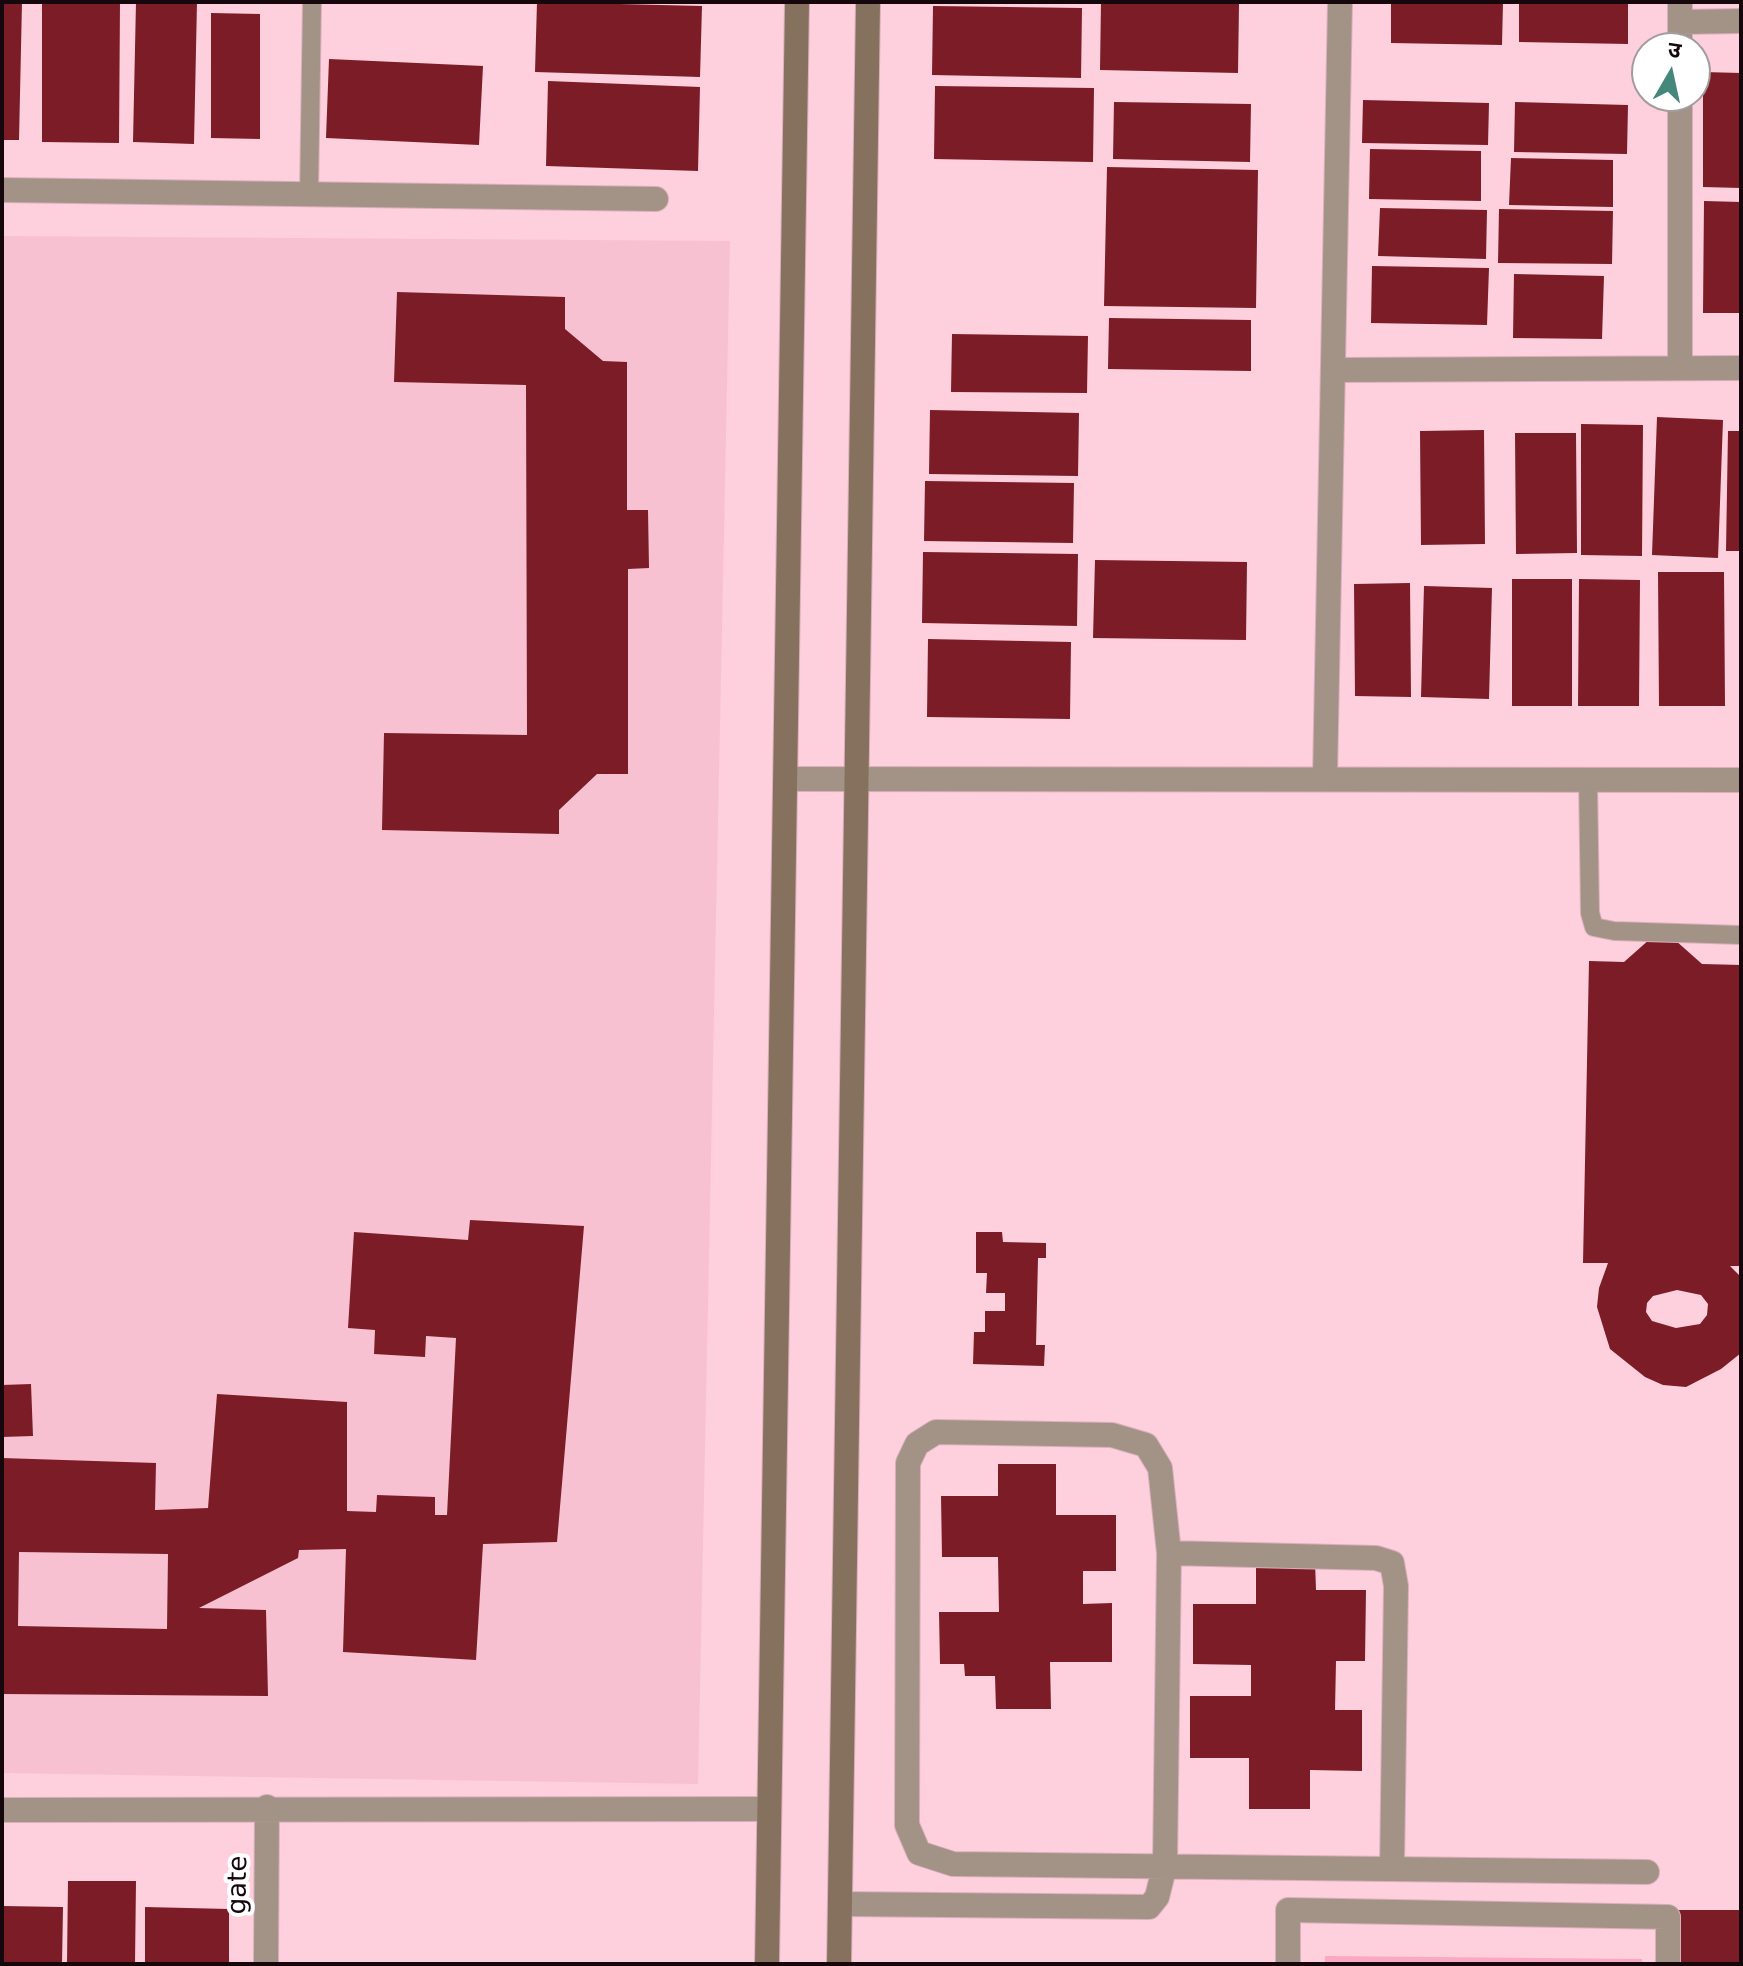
<!DOCTYPE html>
<html>
<head>
<meta charset="utf-8">
<style>
  body { margin:0 }
  #map { position:relative; width:1743px; height:1966px; overflow:hidden; background:#fecfdc; font-family:"DejaVu Sans","Noto Sans Devanagari",sans-serif }
  canvas { display:block }
  .frame { position:absolute; inset:0; border:4px solid #16070c; pointer-events:none }
  .north { position:absolute; left:1631px; top:32px; width:80px; height:80px; box-sizing:border-box; background:#fff; border:2px solid #a29c9e; border-radius:50%; rotate:9deg; font-size:22px; font-weight:700; line-height:32px; text-align:center; color:#16070c }
  .north::after { content:''; display:block; margin:auto; width:28px; height:36px; background:#44887b; clip-path:polygon(50% 0,100% 100%,50% 72%,0 100%) }
</style>
</head>
<body>
<div id="map">
<canvas width="1743" height="1966"></canvas>
<div class="frame"></div>
<div class="north">उ</div>
</div>
<script>
const g = document.querySelector('canvas').getContext('2d');
g.lineJoin = 'round';
function paint(path, color) { g.fillStyle = color; g.fill(path, 'evenodd'); }
function strokePath(path, color, width, dash) { g.strokeStyle = color; g.lineWidth = width; g.lineCap = dash ? 'butt' : 'round'; g.setLineDash(dash || []); g.stroke(path); }
function label(font, color, halo, rows, align = 'center') {
  g.font = font + ' "DejaVu Sans",sans-serif'; g.lineWidth = 8; g.setLineDash([]); g.textBaseline = 'middle'; g.strokeStyle = halo; g.fillStyle = color; for (const [text, x, y, turn = 0] of rows) {
    g.save(); g.translate(x, y); g.rotate((+turn || 0) * Math.PI / 180); g.textAlign = isNaN(turn) ? turn : align; if (halo) g.strokeText(text, 0, 0); g.fillText(text, 0, 0); g.restore();
  }
}
paint(new Path2D(`
  M2,236L730,241L698,1784L2,1773Z`), '#f7c1d1');
paint(new Path2D(`
  M1325,1956L1642,1959V1964H1325Z`), '#f9a9c1');
paint(new Path2D(`
  M2,2H22L19,140H2Z
  M42,2H120L119,143L42,142Z
  M136,2H197L194,144L133,142Z
  M537,2L702,6L700,77L535,72Z
  M1101,2L1239,4L1238,73L1100,70Z
  M1391,2H1503L1502,45L1391,43Z
  M1519,2H1628V44L1519,42Z
  M933,6L1082,8L1081,78L932,75Z
  M211,13L260,14V139L211,138Z
  M329,59L483,66L479,145L326,138Z
  M1703,72L1741,73V188L1703,187Z
  M548,81L700,87L698,171L546,166Z
  M935,86L1094,88L1093,162L934,159Z
  M1363,100L1489,103L1488,145L1362,143Z
  M1114,102L1251,104L1250,162L1113,159Z
  M1515,102L1628,105L1627,154L1514,152Z
  M1370,149L1481,151V201L1369,199Z
  M1511,158L1613,160V207L1509,205Z
  M1107,167L1258,170L1256,308L1104,306Z
  M1704,201L1741,202V313H1703Z
  M1380,208L1487,210L1486,259L1378,256Z
  M1499,209L1613,211L1612,264L1498,263Z
  M1372,266L1489,268L1487,325L1371,323Z
  M1514,274L1604,276L1602,339L1513,338Z
  M397,292L565,297V329L603,361L627,362V510H648L649,568L628,569V774H597L559,810V834L382,830L384,733L527,735L526,385L394,382Z
  M1109,318L1251,320V371L1108,369Z
  M952,334L1088,336L1087,393L951,392Z
  M930,410L1079,413L1078,476L929,474Z
  M1657,417L1723,420L1718,558L1652,555Z
  M1581,424L1643,425L1642,556L1581,555Z
  M1484,430L1485,544L1421,545L1420,431Z
  M1728,431H1741V551H1726Z
  M1515,433H1576L1577,553L1516,554Z
  M925,481L1074,483L1073,543L924,541Z
  M923,552L1078,554L1077,626L922,623Z
  M1095,560L1247,562L1246,640L1093,638Z
  M1658,572H1724L1725,706H1659Z
  M1512,579H1572V706H1512Z
  M1579,579L1640,580L1639,706H1578Z
  M1410,583L1411,697L1355,696L1354,584Z
  M1424,586L1492,588L1489,699L1421,697Z
  M928,639L1071,642L1070,719L927,717Z
  M1650,939L1675,940L1702,964L1741,965V1266H1730L1741,1277V1353L1721,1369L1686,1387L1663,1385L1645,1377L1610,1349L1597,1307L1599,1288L1608,1263H1583L1589,961L1624,962ZM1677,1290L1701,1295L1708,1304L1707,1315L1700,1324L1676,1328L1652,1321L1646,1312L1647,1303L1653,1296Z
  M470,1220L584,1226L557,1542L483,1544L476,1660L343,1652L346,1549L299,1550L298,1558L199,1608L266,1610L268,1696L2,1694V1458L156,1463L155,1510L208,1508L217,1394L347,1402V1511L376,1512L377,1495L435,1497V1515H447L456,1338L426,1336L425,1357L374,1354L375,1330L348,1328L354,1232L468,1240ZM19,1552L168,1554L167,1629L18,1626Z
  M976,1232H1002L1003,1242L1046,1243V1258H1038L1036,1345H1045L1044,1366L973,1364L974,1332H985V1311H1005V1293H986L987,1273H976Z
  M31,1384L33,1436L2,1437V1385Z
  M998,1464H1056V1515H1116V1571H1083V1604L1112,1603V1662H1050L1051,1709H996L995,1676H965L964,1664H940L939,1612H999L998,1557H942L941,1496H998Z
  M1256,1561H1315L1316,1590H1366L1365,1661H1336L1335,1710H1362V1771L1310,1770V1809H1249V1758H1190V1696H1251V1665L1193,1664V1604H1256Z
  M68,1881H136L135,1964H67Z
  M3,1906L63,1907L62,1964H2Z
  M145,1907L229,1909V1964H145Z
  M1673,1910H1741V1964H1674Z`), '#7c1c27');
const lane = new Path2D(`
  M309,194L312,2
  M1588,779L1590,913L1594,927L1614,931L1741,935`);
const street = new Path2D(`
  M1680,2V48
  M1680,22L1741,21
  M1680,96V368
  M2,190L656,199
  M1333,370L1741,368
  M1325,778L1340,2
  M786,779L1741,780
  M1169,1553L1160,1468L1146,1445L1112,1435L936,1432L917,1444L908,1463L907,1825L919,1853L953,1864L1647,1872
  M2,1810L769,1809
  M840,1904L1149,1907L1157,1897L1165,1865L1169,1553L1376,1558L1392,1563L1396,1586L1392,1868
  M266,1964L267,1807
  M1288,1964V1910L1668,1917V1964`);
const secondary = new Path2D(`
  M767,1964L797,2
  M839,1964L868,2`);
strokePath(lane, '#d9afbb', 20);
strokePath(street, '#d9afbb', 26);
strokePath(secondary, '#d9afbb', 26);
strokePath(lane, '#a39387', 18);
strokePath(street, '#a39387', 24);
strokePath(secondary, '#86705e', 24);
label('26px', '#16070c', '#fff', [
  ["gate",239,1885,-89]
]);
</script>
</body>
</html>
